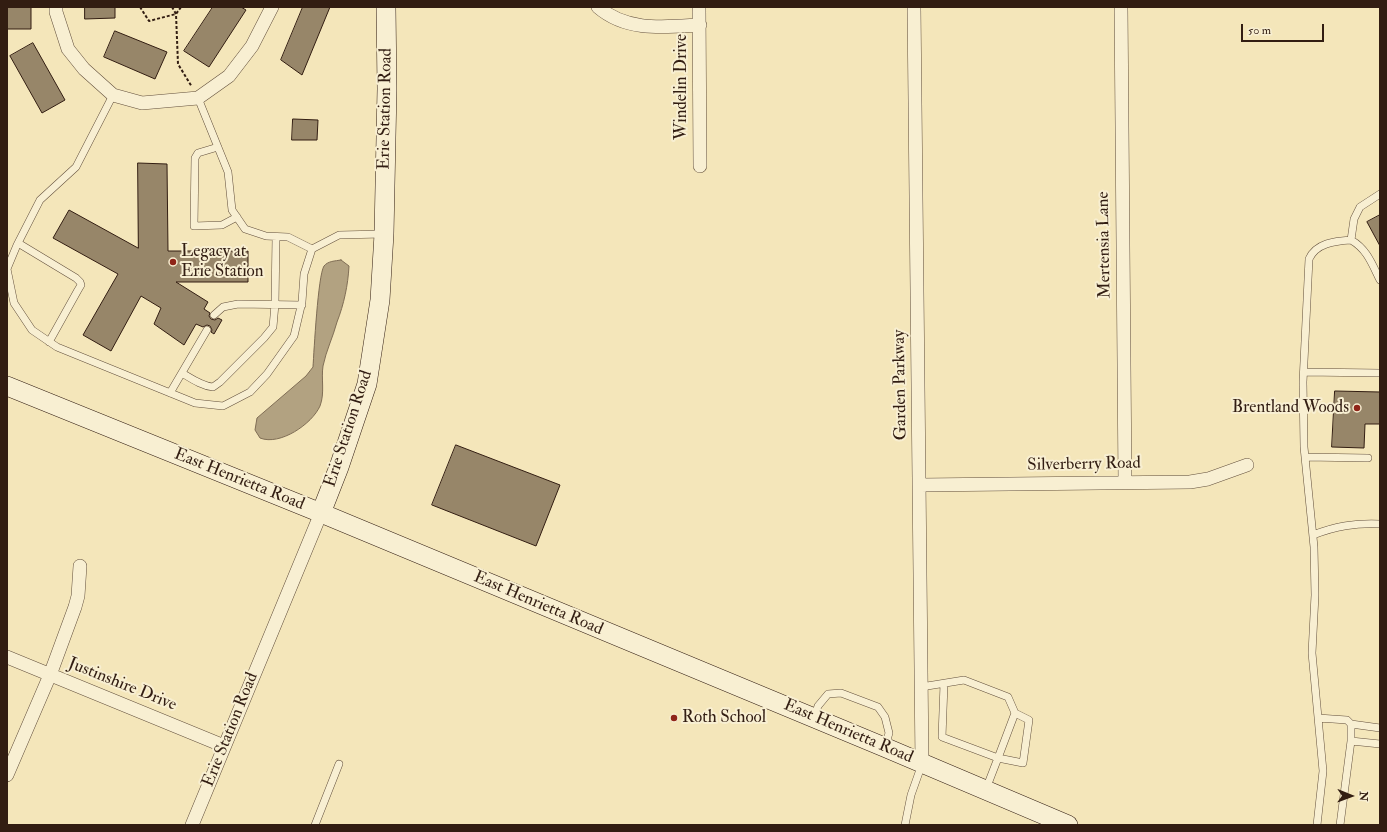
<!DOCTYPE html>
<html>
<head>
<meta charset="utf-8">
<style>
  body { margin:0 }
  #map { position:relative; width:1387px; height:832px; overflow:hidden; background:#f4e6ba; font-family:"IM FELL Double Pica",serif }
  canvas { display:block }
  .frame { position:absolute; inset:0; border:8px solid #321d12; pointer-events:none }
  .north { position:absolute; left:1331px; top:776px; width:40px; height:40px; -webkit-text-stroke:3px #f8efd2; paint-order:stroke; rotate:91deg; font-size:11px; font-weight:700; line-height:16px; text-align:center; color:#321d12 }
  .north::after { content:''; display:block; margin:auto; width:14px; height:18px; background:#321d12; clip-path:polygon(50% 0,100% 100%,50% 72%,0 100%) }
  .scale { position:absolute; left:1241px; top:24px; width:83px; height:18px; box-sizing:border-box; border:2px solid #321d12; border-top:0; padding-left:5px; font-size:12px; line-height:14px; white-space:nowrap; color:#321d12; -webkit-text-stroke:3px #f8efd2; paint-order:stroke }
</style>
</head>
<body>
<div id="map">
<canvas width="1387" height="832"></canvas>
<div class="frame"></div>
<div class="north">N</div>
<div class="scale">50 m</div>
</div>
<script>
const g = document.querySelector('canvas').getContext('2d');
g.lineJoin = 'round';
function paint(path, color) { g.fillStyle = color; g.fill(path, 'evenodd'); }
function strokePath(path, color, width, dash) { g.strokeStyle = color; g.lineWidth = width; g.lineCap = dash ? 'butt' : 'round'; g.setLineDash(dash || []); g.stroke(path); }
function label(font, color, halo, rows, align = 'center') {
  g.font = font + ' "IM FELL Double Pica",serif'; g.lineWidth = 4; g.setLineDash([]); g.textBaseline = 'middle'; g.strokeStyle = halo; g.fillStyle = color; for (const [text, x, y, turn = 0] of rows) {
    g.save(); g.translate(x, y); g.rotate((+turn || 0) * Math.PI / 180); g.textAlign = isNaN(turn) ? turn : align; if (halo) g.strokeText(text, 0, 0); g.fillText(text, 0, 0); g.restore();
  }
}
const water = new Path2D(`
  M341,260L349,266C348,285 344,304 337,322C333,337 326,351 323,366C321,379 325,393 320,406C312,424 280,446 260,438L255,430L257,418L306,376L313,367C314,351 318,275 324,266C328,261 335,261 341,260Z`);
paint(water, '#b2a281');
strokePath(water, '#7f6d55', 1);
const building = new Path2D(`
  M7,7H31V29H7Z
  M85,7H115V18L85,19Z
  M213,7H241L246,10L209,67L184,51Z
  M303,7H330L302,75L281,60Z
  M115,31L167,52L155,79L104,57Z
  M33,43L65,100L42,113L10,56Z
  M293,119L318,120L317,140H292Z
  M138,163L167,164L168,251H248V282H176L208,302L204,309L210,313L209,316L211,319L215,320L218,318L222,320L214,334L211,332L212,330L210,326L207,325L203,327L196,324L184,345L154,324L161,308L141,296L111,351L83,335L118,274L53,238L69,210L138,248Z
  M1380,215V246L1367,222Z
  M1335,391L1380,392V424H1365L1364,448L1332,447Z
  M456,445L560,485L536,546L432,505Z`);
paint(building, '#978669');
strokePath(building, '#321d12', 1);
const lane = new Path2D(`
  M113,95L76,167L40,200L17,245L7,269L14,303L32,330L57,347L195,403L223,406L250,392L267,374L294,336L302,302L304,274L312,249L339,235L382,234
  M198,98L228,172L232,210L245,229L266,236L288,237L312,249
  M218,147L198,153L195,158L194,226L222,225L237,217
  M1351,240C1367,249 1372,264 1380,280
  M18,243L76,278L80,282L81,285L78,290L49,342
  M214,315L223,307L238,304L302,305
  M1304,372L1380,373
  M182,373C192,379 202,386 213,387L220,382L264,338L273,327L275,304L276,237
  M170,393L207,330
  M1305,457L1368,458
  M1313,535C1336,526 1355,523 1380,524
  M944,684L942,737L998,758L1015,713
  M921,687L964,680L1008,697L1015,713L1029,720L1023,763L998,758L986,789
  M814,718L818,706L828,694L841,693L878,707L885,717L889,733L885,747
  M1318,718L1347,720L1351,724V741L1340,825
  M1351,724L1380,728
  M1351,741L1380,744
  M315,825L339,764
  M905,825L911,795L922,764
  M1317,825L1323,771L1312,653L1315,595L1314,547L1304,447L1303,382L1309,259C1316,243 1335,241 1351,240L1354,219L1360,207L1380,194`);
const street = new Path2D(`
  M56,7V12L68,49L84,69L113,95L142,103L198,98L229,76L252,46L272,7
  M598,7C627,32 664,27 700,25
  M699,7L700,166
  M914,7L922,763
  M1121,7L1125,482
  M920,485L1190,482L1208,479L1247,465
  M7,657L224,746
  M7,775L50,675L75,607L78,596L80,566
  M192,825L321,513`);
const secondary = new Path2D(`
  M7,386L321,513L884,747L1068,825
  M321,513L339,467L367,384L380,300L384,234L387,89L386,7`);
strokePath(lane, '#624f3c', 8);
strokePath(street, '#624f3c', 14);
strokePath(secondary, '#321d12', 20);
strokePath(new Path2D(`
  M140,7L149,21L176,14L181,7
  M172,7L176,14L178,64L192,87`), '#321d12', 2, [3, 2]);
strokePath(lane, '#f8efd2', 7);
strokePath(street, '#f8efd2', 13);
strokePath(secondary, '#f8efd2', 19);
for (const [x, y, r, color] of [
  [173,262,4,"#8f2418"],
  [1357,408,4,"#8f2418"],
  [674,718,4,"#8f2418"]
]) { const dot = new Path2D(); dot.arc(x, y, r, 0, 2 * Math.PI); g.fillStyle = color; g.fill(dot); strokePath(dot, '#f8efd2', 1.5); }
label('17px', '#321d12', '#f8efd2', [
  ["Windelin Drive",682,87,-90],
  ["Erie Station Road",386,109,-89],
  ["Mertensia Lane",1105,245,-91],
  ["Garden Parkway",901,385,-91],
  ["Erie Station Road",349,429,-72],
  ["Silverberry Road",1084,465,-1],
  ["East Henrietta Road",239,480,22],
  ["East Henrietta Road",538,604,23],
  ["Justinshire Drive",122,685,22],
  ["Erie Station Road",231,730,-68],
  ["East Henrietta Road",848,732,23]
]);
label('17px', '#321d12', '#f8efd2', [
  ["Legacy at",181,252],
  ["Erie Station",181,272],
  ["Brentland Woods",1349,408,"right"],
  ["Roth School",682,718]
], 'left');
</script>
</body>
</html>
